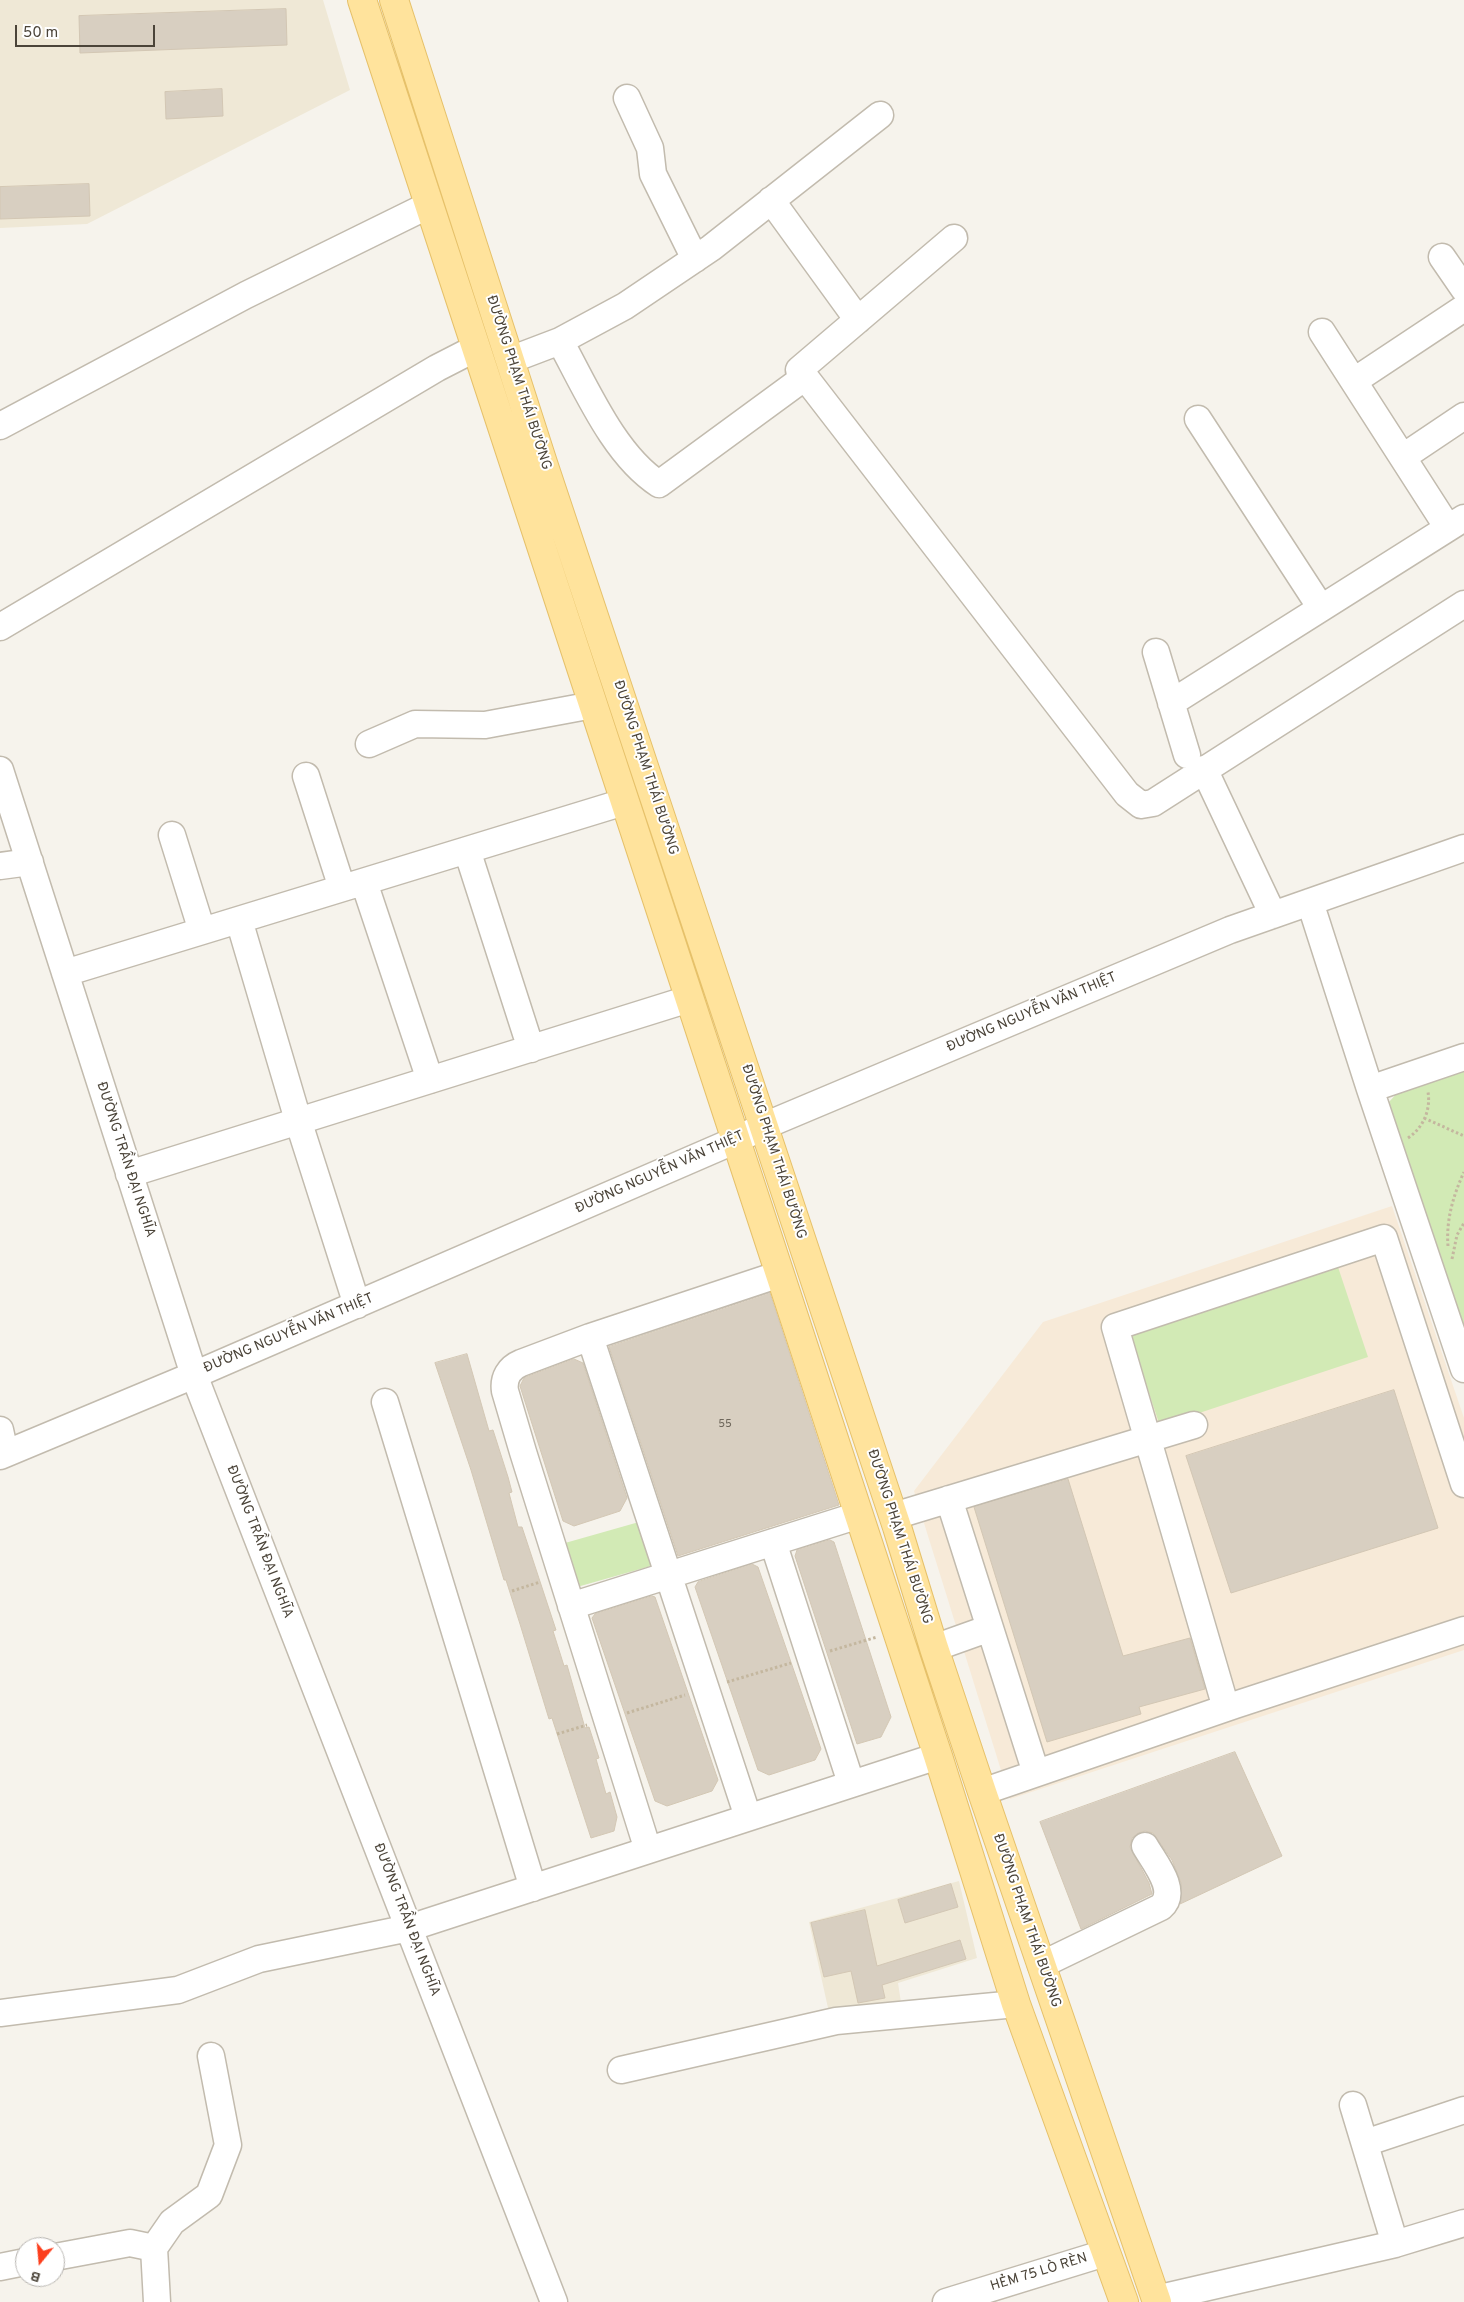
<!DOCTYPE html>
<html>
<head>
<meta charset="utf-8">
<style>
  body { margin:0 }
  #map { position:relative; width:1464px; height:2302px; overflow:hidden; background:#f6f3ec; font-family:Overpass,sans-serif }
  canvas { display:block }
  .north { position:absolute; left:15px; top:2237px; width:50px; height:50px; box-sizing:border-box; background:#fff; border:1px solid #b7b4b0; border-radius:50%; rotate:197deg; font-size:14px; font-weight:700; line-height:20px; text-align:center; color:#4b4439 }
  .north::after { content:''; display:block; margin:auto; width:18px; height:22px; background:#fc3f1d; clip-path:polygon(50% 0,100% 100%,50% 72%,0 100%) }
  .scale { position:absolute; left:15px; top:25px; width:140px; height:22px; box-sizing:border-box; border:2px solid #4b4439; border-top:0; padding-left:6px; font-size:15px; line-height:18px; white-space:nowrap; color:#4b4439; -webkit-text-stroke:4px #fff; paint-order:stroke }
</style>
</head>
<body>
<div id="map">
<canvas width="1464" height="2302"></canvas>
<div class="north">B</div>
<div class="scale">50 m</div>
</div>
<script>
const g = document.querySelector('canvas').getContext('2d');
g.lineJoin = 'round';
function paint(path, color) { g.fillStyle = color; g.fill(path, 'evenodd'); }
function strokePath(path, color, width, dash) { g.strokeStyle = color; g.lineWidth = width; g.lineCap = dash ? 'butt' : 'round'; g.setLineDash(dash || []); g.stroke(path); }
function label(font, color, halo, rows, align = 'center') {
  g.font = font + ' Overpass,sans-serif'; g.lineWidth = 4; g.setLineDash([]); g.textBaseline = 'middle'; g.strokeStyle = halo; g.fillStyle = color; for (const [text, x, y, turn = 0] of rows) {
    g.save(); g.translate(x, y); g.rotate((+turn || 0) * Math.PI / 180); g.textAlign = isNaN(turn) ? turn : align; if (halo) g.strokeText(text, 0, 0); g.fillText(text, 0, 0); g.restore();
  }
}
paint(new Path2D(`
  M1392,1206L1464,1418V1650L1010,1799L914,1491L1043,1322Z`), '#f7ead8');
paint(new Path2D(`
  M0,0H323L350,90L87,224L0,228Z
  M959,1881L977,1958L898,1983L902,2009L830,2017L809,1922Z`), '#efe8d6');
paint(new Path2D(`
  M1464,1069V1343L1386,1115L1389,1102L1399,1091Z
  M1336,1261L1368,1357L1160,1426L1128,1330Z
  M639,1522L651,1566L570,1589L558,1545Z`), '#d2eab5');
const building = new Path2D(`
  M286,9L287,45L80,53L79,16Z
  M222,89L223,116L166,119L165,92Z
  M89,184L90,216L0,219V187Z
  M770,1293L839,1505L678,1556L609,1347Z
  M467,1354L489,1431L493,1430L508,1477L512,1492L509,1493L518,1527H522L556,1630L553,1631L564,1666L567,1665L585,1728L589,1727L599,1758L596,1759L606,1794L610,1792L617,1817L614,1831L591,1838L552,1718L549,1719L520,1624L506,1580H504L471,1470L435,1363Z
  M574,1359L583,1363L627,1498L620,1511L574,1526L563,1521L520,1386L524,1378Z
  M1394,1390L1438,1528L1231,1593L1186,1456Z
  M1068,1479L1123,1656L1190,1638L1205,1689L1139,1707L1141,1714L1047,1742L974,1507Z
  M830,1540L834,1542L891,1717L881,1737L857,1744L795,1556L797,1550Z
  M752,1564L758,1567L821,1749L815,1760L769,1775L758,1770L695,1587L698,1582Z
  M652,1596L655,1597L718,1780L712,1791L667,1806L655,1801L592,1618L595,1614Z
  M1235,1752L1282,1856L1180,1904L1181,1883L1172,1860L1153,1833L1145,1831L1138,1833L1132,1838L1130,1847L1149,1883L1152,1894L1081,1929L1040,1822Z
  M951,1884L958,1907L905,1923L898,1900Z
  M865,1910L877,1966L960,1940L966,1959L882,1985L885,1998L858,2003L851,1971L824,1977L811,1923Z`);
paint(building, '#d8cfc1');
strokePath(building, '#d3c7b4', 1);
const minor = new Path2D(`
  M627,98L650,148L653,174L695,259
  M771,200L858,320
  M1442,257L1464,289
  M1322,332L1448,528
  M560,341L625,306L711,248L880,115
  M510,360L560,341C586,388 614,455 659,484L805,377L1127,794L1141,805L1153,803L1464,604
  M805,377L799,370L954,238
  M1354,381L1464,308
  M1198,419L1321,608
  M0,426L246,295L429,205
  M1403,457L1464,416
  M0,627L437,368L476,348
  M1156,652L1187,755
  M1171,703L1464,518
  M369,744L415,724L485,725L593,705
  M1204,769L1273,915
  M0,770L194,1375L554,2302
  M306,776L342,888
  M172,835L202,931
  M467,850L531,1049
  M0,866L30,862
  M364,882L430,1080
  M1310,902L1370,1089L1464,1369
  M239,920L298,1120L357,1305
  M65,973L624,802
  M1370,1089L1464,1057
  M129,1174L689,999
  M590,1337L748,1817
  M385,1402L533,1888
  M0,1430L5,1453
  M0,1456L194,1375L736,1140L764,1126L1230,930L1464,848
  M949,1499L1036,1773
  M894,1516L1194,1425
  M773,1542L851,1783
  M571,1606L859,1515
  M934,1648L990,1628
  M1226,1708L1115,1327L1384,1238L1464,1484
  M982,1792L1235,1705L1464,1630
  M648,1850L523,1452L505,1391C503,1378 509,1368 521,1363L590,1337L780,1274
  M1041,1965L1161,1907C1179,1891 1154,1862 1145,1846
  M0,2013L178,1990L259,1959L409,1928L938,1756
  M621,2070L836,2021L1016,2004
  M1353,2105L1395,2244
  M1365,2143L1464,2110
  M55,2257L130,2243L154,2248
  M0,2267L25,2262
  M1156,2299L1395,2244L1464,2223
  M157,2302L154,2248L172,2222L209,2195L228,2145L211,2056
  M946,2302L1105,2253`);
const major = new Path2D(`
  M362,0L938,1756L1016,2004L1124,2302
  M394,0L543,463L897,1527L934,1648L982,1792L1157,2302`);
strokePath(minor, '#c2bbae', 29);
strokePath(major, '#e6c16a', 30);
strokePath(new Path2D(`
  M1424,1118L1464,1136
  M1408,1138C1423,1128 1431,1110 1428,1092
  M1448,1246C1446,1220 1453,1196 1464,1172
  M1452,1259L1457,1235L1464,1223
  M512,1591L540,1582
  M830,1651L877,1637
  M727,1682L791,1663
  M627,1713L685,1695
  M557,1734L587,1725`), '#c4b79f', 3, [2.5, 2.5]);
strokePath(minor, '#fff', 26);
strokePath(major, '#ffe39c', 28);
label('11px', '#6e675b', null, [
  ["55",725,1425]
]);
label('14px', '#4b4439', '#fff', [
  ["ĐƯỜNG PHẠM THÁI BƯỜNG",518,383,72],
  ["ĐƯỜNG PHẠM THÁI BƯỜNG",645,768,72],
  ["ĐƯỜNG NGUYỄN VĂN THIỆT",1032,1013,-23],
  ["ĐƯỜNG PHẠM THÁI BƯỜNG",773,1152,72],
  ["ĐƯỜNG TRẦN ĐẠI NGHĨA",125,1160,72],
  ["ĐƯỜNG NGUYỄN VĂN THIỆT",660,1173,-24],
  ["ĐƯỜNG NGUYỄN VĂN THIỆT",289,1334,-23],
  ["ĐƯỜNG PHẠM THÁI BƯỜNG",899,1537,72],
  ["ĐƯỜNG TRẦN ĐẠI NGHĨA",259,1542,69],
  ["ĐƯỜNG TRẦN ĐẠI NGHĨA",406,1920,69],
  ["ĐƯỜNG PHẠM THÁI BƯỜNG",1026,1921,71],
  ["HẺM 75 LÒ RÈN",1039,2273,-17]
]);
</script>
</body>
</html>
